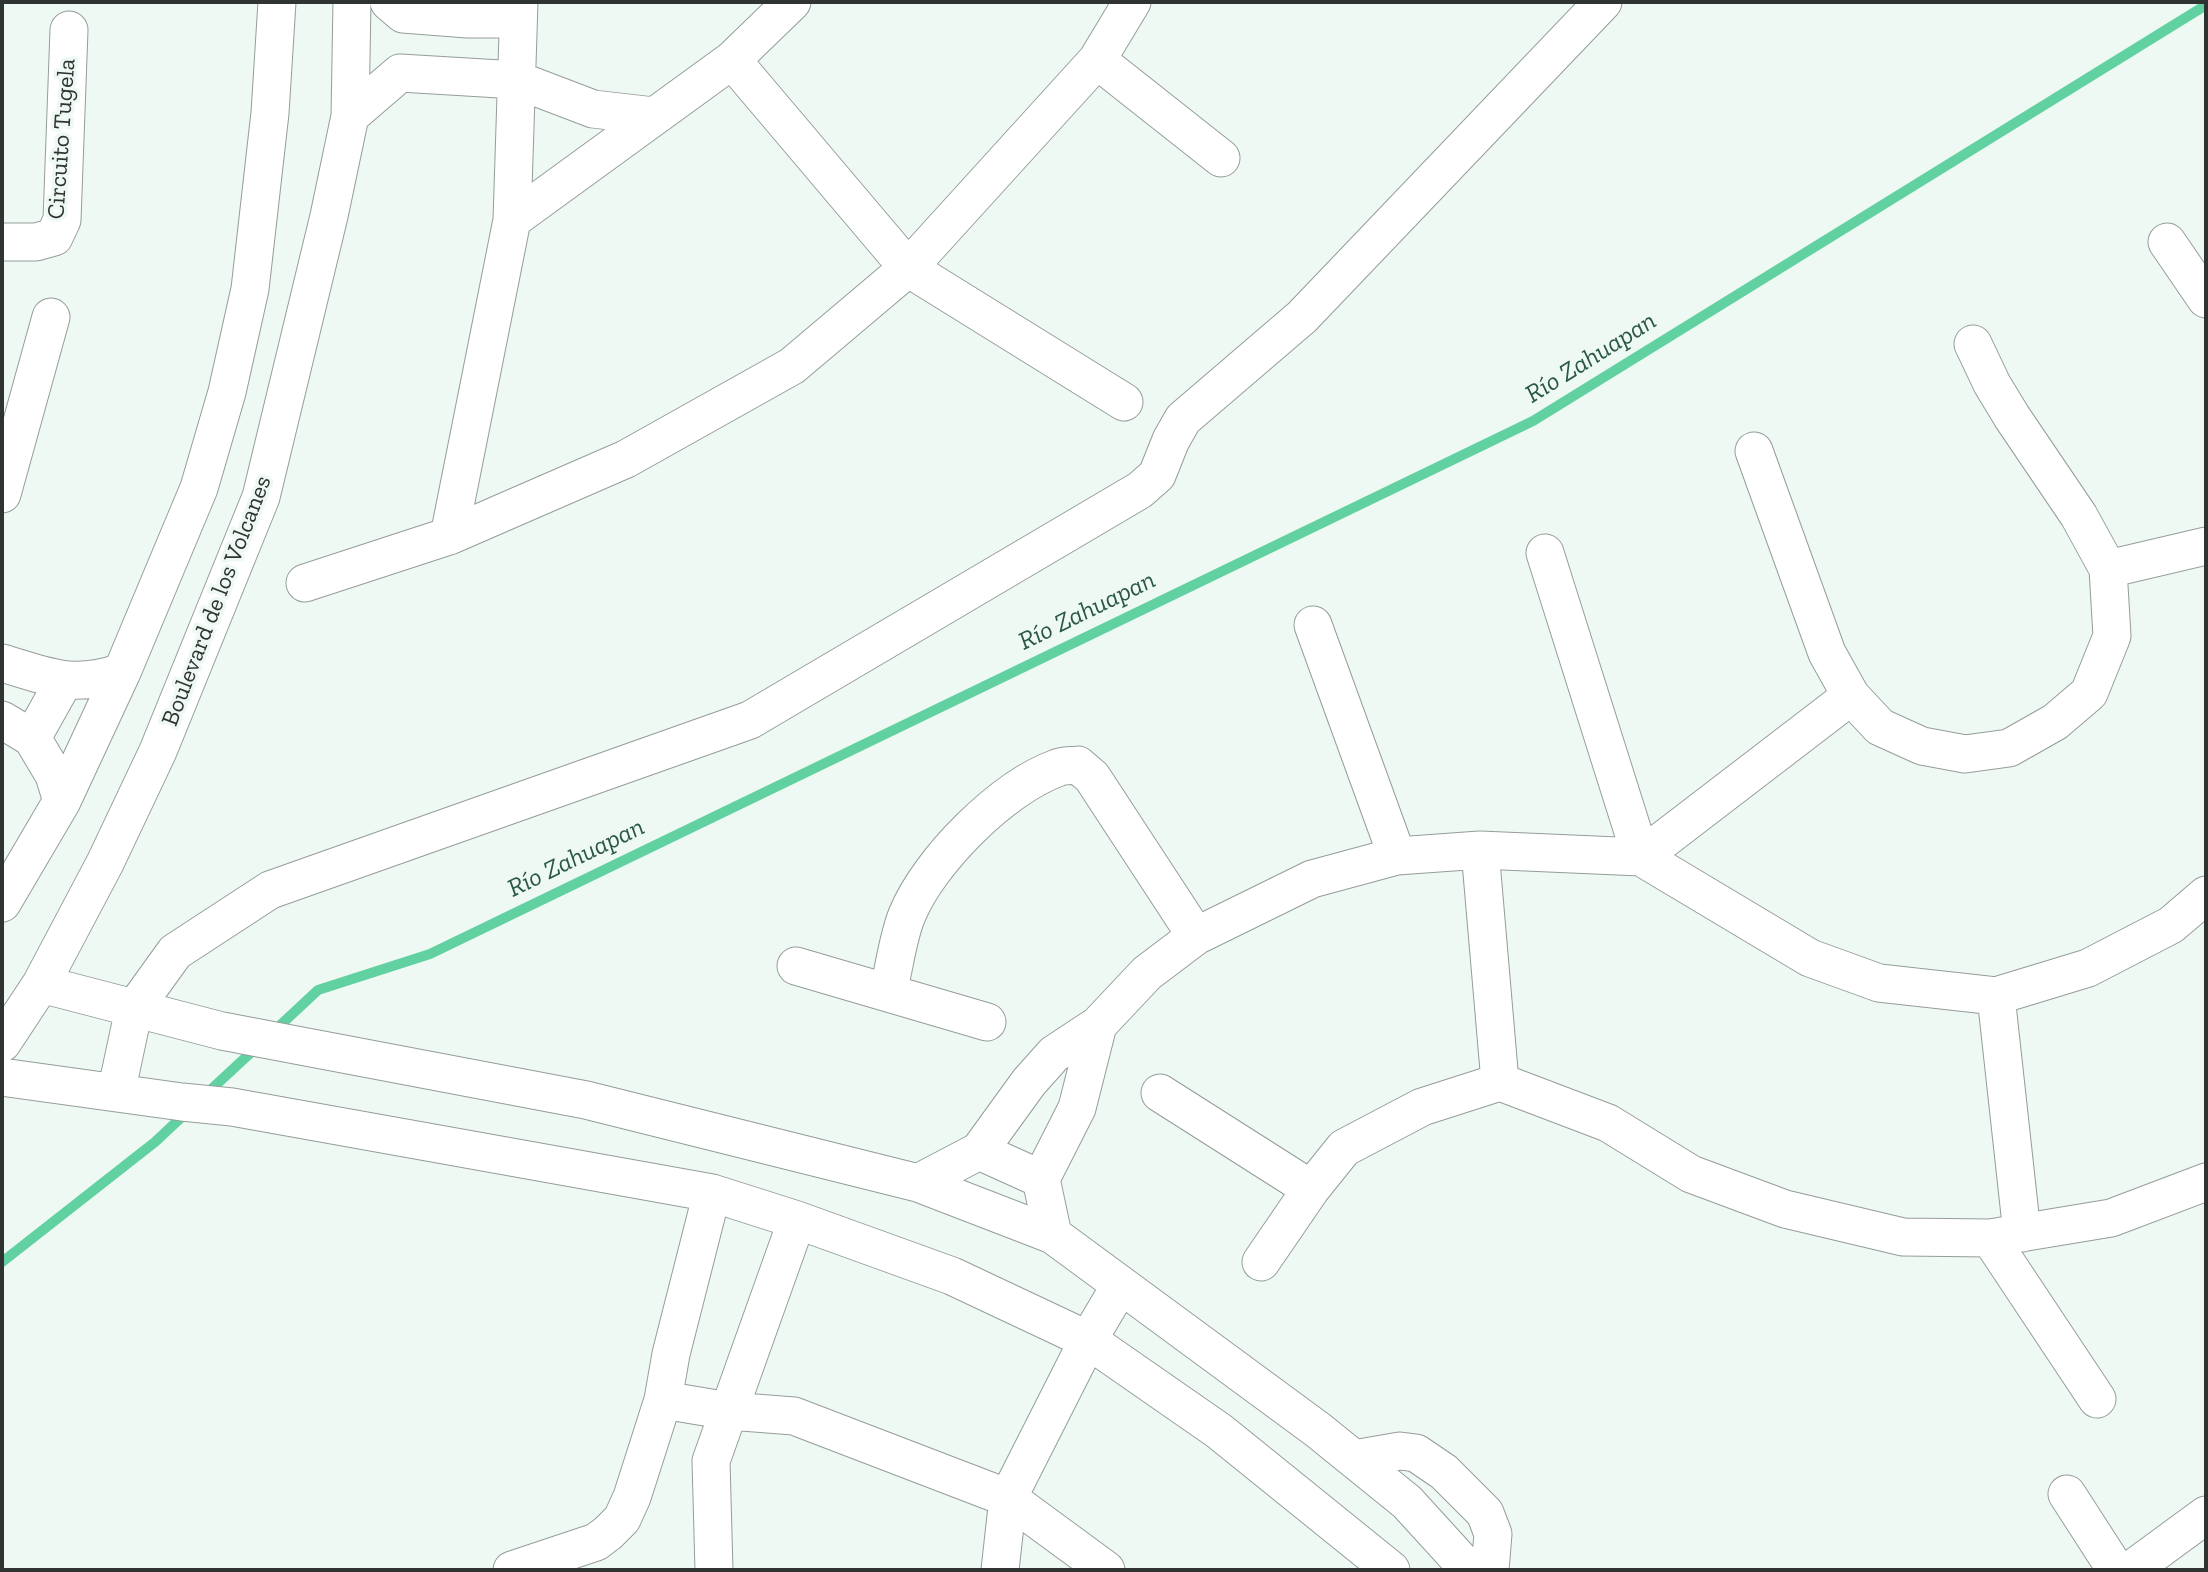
<!DOCTYPE html>
<html>
<head>
<meta charset="utf-8">
<style>
  body { margin:0 }
  #map { position:relative; width:2208px; height:1572px; overflow:hidden; background:#eff9f4; font-family:"Zilla Slab",serif }
  canvas { display:block }
  .frame { position:absolute; inset:0; border:4px solid #2f3331; pointer-events:none }
</style>
</head>
<body>
<div id="map">
<canvas width="2208" height="1572"></canvas>
<div class="frame"></div>
</div>
<script>
const g = document.querySelector('canvas').getContext('2d');
g.lineJoin = 'round';
function strokePath(path, color, width, dash) { g.strokeStyle = color; g.lineWidth = width; g.lineCap = dash ? 'butt' : 'round'; g.setLineDash(dash || []); g.stroke(path); }
function label(font, color, halo, rows, align = 'center') {
  g.font = font + ' "Zilla Slab",serif'; g.lineWidth = 7; g.setLineDash([]); g.textBaseline = 'middle'; g.strokeStyle = halo; g.fillStyle = color; for (const [text, x, y, turn = 0] of rows) {
    g.save(); g.translate(x, y); g.rotate((+turn || 0) * Math.PI / 180); g.textAlign = isNaN(turn) ? turn : align; if (halo) g.strokeText(text, 0, 0); g.fillText(text, 0, 0); g.restore();
  }
}
strokePath(new Path2D(`
  M273,1032L318,990L430,954L1533,421L2206,5
  M204,1096L259,1045
  M2,1262L155,1142L187,1112`), '#61d1a1', 10);
const minor = new Path2D(`
  M389,2L403,14L468,19H518
  M732,60L908,268L1124,402
  M1097,60L1221,158
  M350,116L400,73L517,80L593,109L654,116
  M512,220L519,2
  M2,242H36L54,237L62,220L69,30
  M2167,242L2206,299
  M1754,451L1827,653L1851,696L1880,727L1922,746L1965,754L2009,748L2055,722L2089,693L2112,636L2108,569L2079,516L2012,417L1992,384L1973,344
  M2,494L51,317
  M449,536L512,220L732,60L792,2
  M1545,553L1641,857L1851,696
  M2108,569L2206,546
  M305,583L449,536L626,459L792,366L908,268L1097,60L1132,2
  M1313,625L1397,856
  M2,663C50,677 72,689 122,672
  M2,720L32,738L54,775L62,801
  M32,738L64,681
  M1480,850L1500,1082
  M2,903L62,801L122,672L199,488L227,392L250,289L270,113L277,2
  M796,966L987,1022
  M41,984L222,1031L586,1100L918,1183L1053,1235L1318,1430L1407,1502L1469,1570
  M888,993C894,969 898,936 907,915C929,861 1002,788 1057,768C1063,765 1071,766 1078,765L1092,777L1196,936
  M1996,996L2022,1233
  M2,1043L41,984L105,863L158,751L261,497L329,216L350,116L352,2
  M2,1077L182,1102L232,1107L712,1193L797,1220L952,1276L1088,1340L1219,1431L1391,1570
  M116,1093L134,1009L175,952L270,890L750,720L1140,490L1157,475L1171,440L1183,419L1302,317L1603,2
  M1160,1093L1311,1189
  M979,1151L1041,1179
  M918,1183L979,1151L1029,1082L1054,1054L1098,1025L1147,973L1196,936L1312,879L1397,856L1480,850L1641,857L1810,958L1879,983L1996,996L2088,968L2171,925L2206,895
  M1053,1235L1041,1179L1077,1108L1098,1025
  M1990,1238L2097,1399
  M1261,1262L1311,1189L1344,1148L1422,1107L1500,1082L1608,1123L1691,1174L1785,1209L1903,1237L1990,1238L2111,1218L2206,1182
  M663,1400L729,1411L794,1416L1008,1498L1106,1570
  M1354,1459L1400,1451L1416,1453L1444,1472L1485,1513L1493,1534L1490,1570
  M2067,1494L2116,1570
  M512,1570L596,1542L608,1533L622,1519L632,1497L663,1400L671,1354L712,1193
  M714,1570L711,1461L797,1220
  M1000,1570L1008,1498L1088,1340L1120,1286
  M2131,1570L2206,1515`);
strokePath(minor, '#959d99', 39);
strokePath(minor, '#fff', 37);
label('24px', '#2f3331', '#eff9f4', [
  ["Circuito Tugela",62,139,-86],
  ["Boulevard de los Volcanes",217,601,-69]
]);
label('italic 26px', '#2a5844', '#eff9f4', [
  ["Río Zahuapan",1591,358,-32],
  ["Río Zahuapan",1087,611,-26],
  ["Río Zahuapan",576,858,-26]
]);
</script>
</body>
</html>
